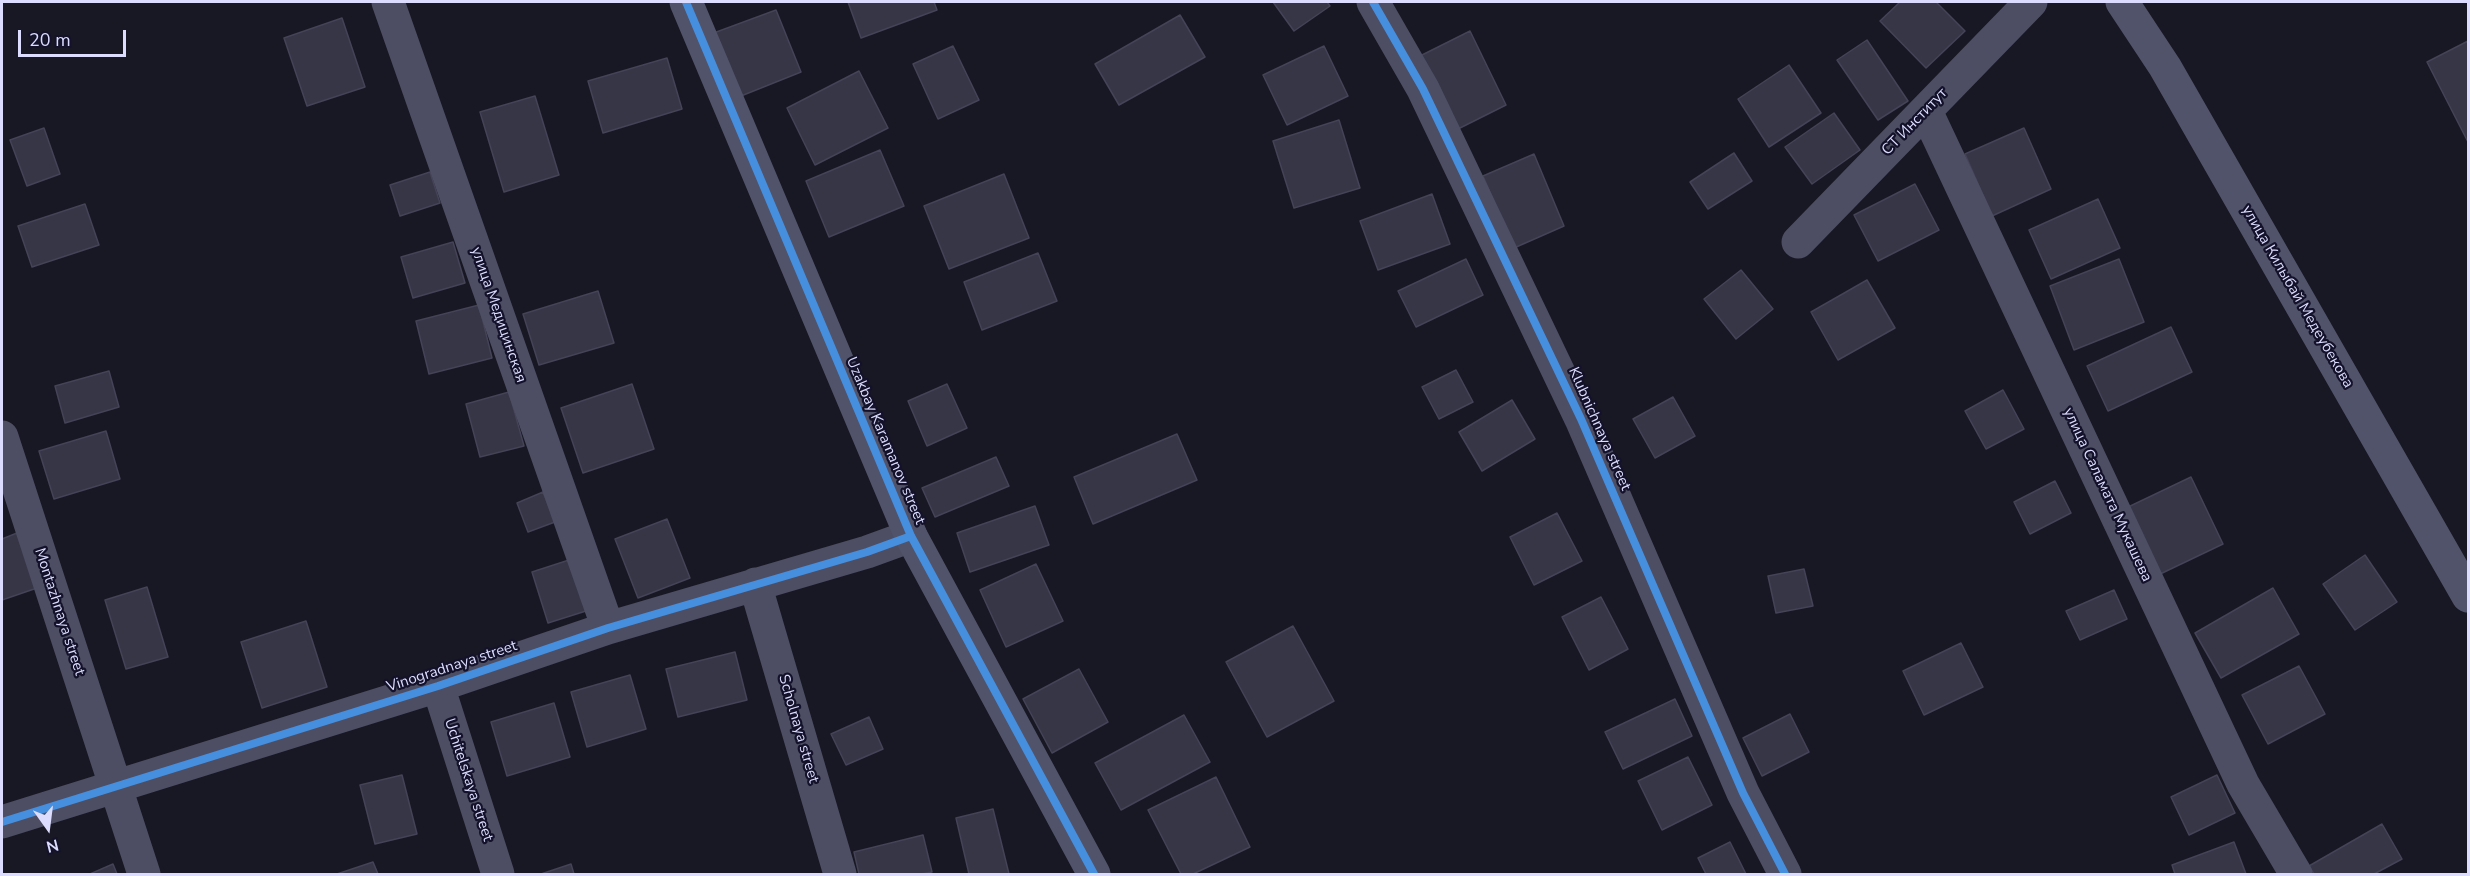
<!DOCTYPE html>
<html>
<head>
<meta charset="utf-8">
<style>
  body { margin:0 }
  #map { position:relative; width:2470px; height:876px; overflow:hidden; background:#181824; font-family:"Nunito Sans",sans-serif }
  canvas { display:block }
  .frame { position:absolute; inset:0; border:3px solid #dcdcfe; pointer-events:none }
  .north { position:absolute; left:18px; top:798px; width:60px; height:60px; -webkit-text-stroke:4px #13122a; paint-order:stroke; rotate:166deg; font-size:16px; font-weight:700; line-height:24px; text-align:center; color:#dcdcfe }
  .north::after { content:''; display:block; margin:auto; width:21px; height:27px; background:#dcdcfe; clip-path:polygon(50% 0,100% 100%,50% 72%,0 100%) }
  .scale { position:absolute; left:18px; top:30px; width:108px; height:27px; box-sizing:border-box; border:3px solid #dcdcfe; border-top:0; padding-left:8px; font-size:18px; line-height:21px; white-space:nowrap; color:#dcdcfe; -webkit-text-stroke:4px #13122a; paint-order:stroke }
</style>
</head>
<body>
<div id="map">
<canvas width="2470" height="876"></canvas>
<div class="frame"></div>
<div class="north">N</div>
<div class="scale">20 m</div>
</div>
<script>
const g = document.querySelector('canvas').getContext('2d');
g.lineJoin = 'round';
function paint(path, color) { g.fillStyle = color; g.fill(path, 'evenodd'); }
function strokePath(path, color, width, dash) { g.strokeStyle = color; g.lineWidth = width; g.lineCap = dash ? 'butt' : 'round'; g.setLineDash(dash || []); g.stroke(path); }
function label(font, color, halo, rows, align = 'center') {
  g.font = font + ' "Nunito Sans",sans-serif'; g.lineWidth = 4.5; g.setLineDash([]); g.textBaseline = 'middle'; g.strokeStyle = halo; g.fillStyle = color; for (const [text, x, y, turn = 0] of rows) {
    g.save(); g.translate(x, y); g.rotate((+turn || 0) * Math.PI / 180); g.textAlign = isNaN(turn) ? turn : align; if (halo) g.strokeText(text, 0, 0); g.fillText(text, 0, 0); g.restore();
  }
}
const building = new Path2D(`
  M848,2H934L937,10L861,38Z
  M1273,2H1327L1330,6L1294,31Z
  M1900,2H1936L1965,31L1926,68L1880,21Z
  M776,10L801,72L736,98L711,34Z
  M1180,15L1205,57L1119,105L1095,64Z
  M342,18L365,87L307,106L284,38Z
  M1470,31L1506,105L1456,130L1420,56Z
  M1867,40L1908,101L1878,120L1837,60Z
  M2468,41V142L2427,62Z
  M953,46L979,100L938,119L913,64Z
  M1324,46L1348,96L1287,125L1263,75Z
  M667,58L682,109L603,133L588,81Z
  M1789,65L1821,113L1769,147L1738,99Z
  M859,71L888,128L815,165L787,108Z
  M535,96L559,175L504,192L480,112Z
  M1834,113L1860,150L1812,184L1785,147Z
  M1339,120L1360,188L1294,208L1273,141Z
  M44,128L60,174L27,186L10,140Z
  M2024,128L2051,189L1992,216L1965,154Z
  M880,150L904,206L829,237L806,181Z
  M1734,153L1752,181L1708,209L1690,182Z
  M1534,154L1564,226L1514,248L1483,176Z
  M430,172L440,203L400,216L390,185Z
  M1004,174L1029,238L949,269L924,206Z
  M1915,184L1939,230L1878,261L1854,215Z
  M1432,194L1450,244L1378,270L1360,221Z
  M2098,199L2120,248L2051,279L2029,230Z
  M85,204L99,245L32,267L18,226Z
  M453,242L465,283L413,298L401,257Z
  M1038,253L1057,301L982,330L964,282Z
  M1466,259L1483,295L1416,327L1398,291Z
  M2119,259L2144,322L2074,350L2050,286Z
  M1741,270L1773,309L1736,339L1704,299Z
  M1867,280L1895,328L1838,360L1811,312Z
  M598,291L614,343L539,365L523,314Z
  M479,305L492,358L429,374L416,321Z
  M2171,327L2192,372L2108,411L2087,366Z
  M1456,370L1473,402L1439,419L1422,387Z
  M109,371L119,407L65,423L55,386Z
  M632,384L654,449L583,473L561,408Z
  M947,384L967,428L927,446L908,401Z
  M2003,390L2024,429L1986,449L1965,411Z
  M509,392L524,446L480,457L466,404Z
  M1673,397L1695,436L1655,458L1633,419Z
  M1512,400L1535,439L1482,471L1459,432Z
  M106,431L120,479L54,499L39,451Z
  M1177,434L1197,480L1093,524L1074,477Z
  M996,457L1009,486L935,517L922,488Z
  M2191,477L2223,544L2156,576L2124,509Z
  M2055,481L2071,513L2030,534L2014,502Z
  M543,492L555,522L528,532L517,503Z
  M1035,506L1049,545L970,572L957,533Z
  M1557,513L1582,561L1534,585L1510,537Z
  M667,519L690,578L638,598L615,539Z
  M17,533L37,588L2,600V539Z
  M2365,555L2397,602L2355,630L2323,584Z
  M569,560L586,611L548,623L532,572Z
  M1036,564L1063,621L1006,647L980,590Z
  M1804,569L1813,606L1776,613L1768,576Z
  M147,587L168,657L126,669L105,600Z
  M2273,588L2299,634L2221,678L2195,633Z
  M2114,590L2127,619L2080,640L2066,611Z
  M1601,597L1628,649L1589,670L1562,617Z
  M306,621L327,687L262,708L241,642Z
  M1293,626L1334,701L1267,737L1226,662Z
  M1961,643L1983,687L1924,715L1903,671Z
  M735,652L747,700L678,717L666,669Z
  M2299,666L2325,714L2268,744L2242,695Z
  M1079,669L1108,722L1052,753L1023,699Z
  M630,675L646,729L587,747L571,692Z
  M1675,699L1692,736L1623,769L1605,732Z
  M554,703L570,757L507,776L491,722Z
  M1790,714L1809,752L1762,776L1743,738Z
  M1184,715L1210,762L1121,810L1095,763Z
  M869,717L883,749L846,765L831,734Z
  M1688,757L1712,805L1662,830L1638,781Z
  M402,775L417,834L375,844L360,785Z
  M2217,775L2235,813L2189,835L2171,797Z
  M1216,777L1250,847L1193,874H1181L1148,810Z
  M993,809L1009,874H969L956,818Z
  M2382,824L2402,859L2374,874H2314L2309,866Z
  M923,835L932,872L921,874H859L854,852Z
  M1730,842L1746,874H1706L1698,858Z
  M2234,842L2246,874H2175L2172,865Z
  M373,862L378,874H337Z
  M113,864L117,874H90Z
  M571,864L574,874H541Z`);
paint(building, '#363646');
strokePath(building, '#454357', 1.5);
strokePath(new Path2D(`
  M388,2L608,628
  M1373,2L1423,89L1581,419L1743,793L1785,874
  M1926,111L2243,784L2296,874
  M1798,242L2031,2
  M2,437L144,874
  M755,584L840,874
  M438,686L498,874
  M2,822L438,686L608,628L867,552L911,536`), '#4d4e64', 33);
strokePath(new Path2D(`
  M686,2L911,536L1094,874
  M2122,2L2165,67L2468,596`), '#50536a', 33);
strokePath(new Path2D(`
  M686,2L911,536L1094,874
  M1373,2L1423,89L1581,419L1743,793L1785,874
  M2,822L438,686L608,628L867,552L911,536`), '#468fdf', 8);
label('15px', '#dcdcfe', '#13122a', [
  ["СТ Институт",1915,122,-46],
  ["улица Килыбай Медеубекова",2297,297,60],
  ["улица Медицинская",498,315,71],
  ["Klubnichnaya street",1599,429,66],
  ["Uzakbay Karamanov street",885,441,67],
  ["улица Саламата Мукашева",2107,495,65],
  ["Montazhnaya street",59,612,72],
  ["Vinogradnaya street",452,667,-18],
  ["Scholnaya street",798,729,74],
  ["Uchitelskaya street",468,780,72]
]);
</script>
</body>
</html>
